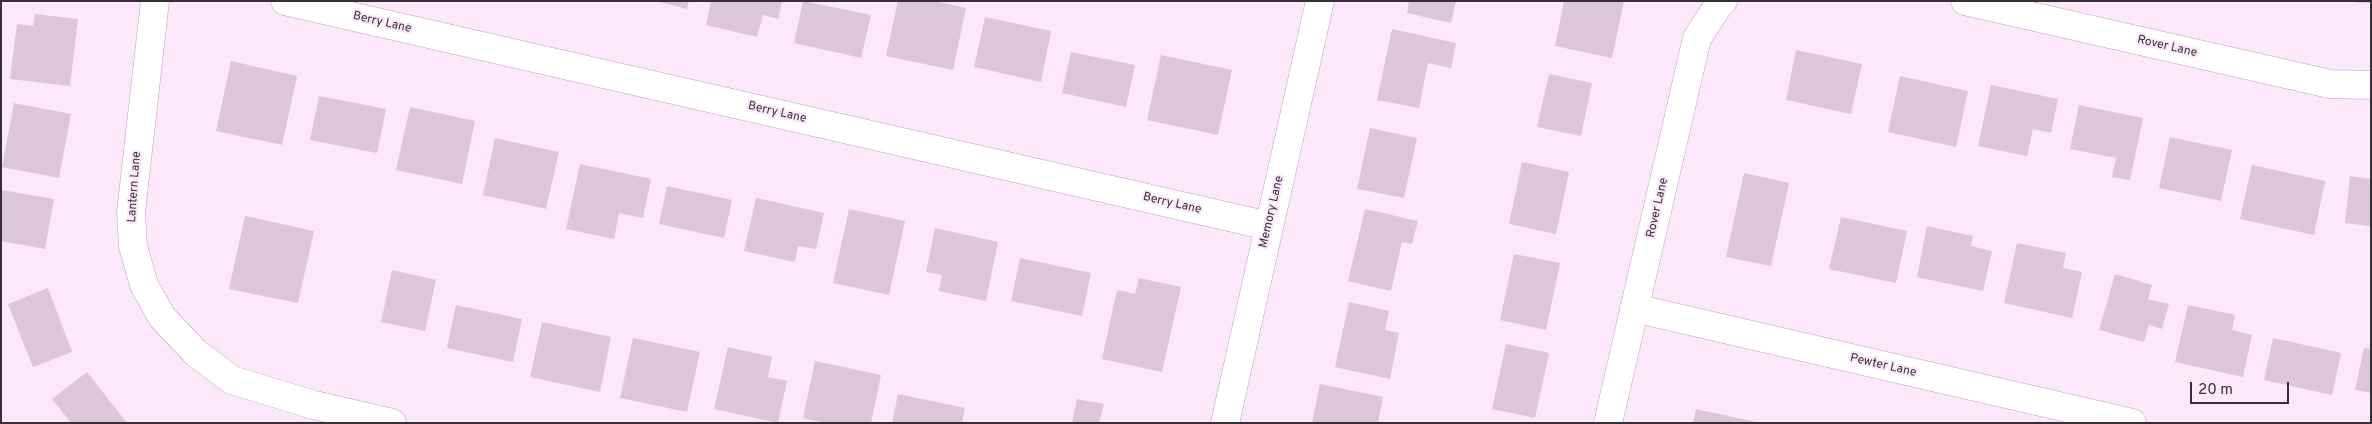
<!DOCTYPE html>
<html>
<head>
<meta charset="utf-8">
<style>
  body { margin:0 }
  #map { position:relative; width:2372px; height:424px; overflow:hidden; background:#fde7fa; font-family:Overpass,sans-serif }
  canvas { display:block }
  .frame { position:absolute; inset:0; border:2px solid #372f36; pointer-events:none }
  .scale { position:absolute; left:2190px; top:382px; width:99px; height:22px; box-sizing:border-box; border:2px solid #372f36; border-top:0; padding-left:6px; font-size:15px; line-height:18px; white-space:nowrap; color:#372f36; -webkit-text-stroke:4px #fde7fa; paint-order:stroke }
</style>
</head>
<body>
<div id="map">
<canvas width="2372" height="424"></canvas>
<div class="frame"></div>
<div class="scale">20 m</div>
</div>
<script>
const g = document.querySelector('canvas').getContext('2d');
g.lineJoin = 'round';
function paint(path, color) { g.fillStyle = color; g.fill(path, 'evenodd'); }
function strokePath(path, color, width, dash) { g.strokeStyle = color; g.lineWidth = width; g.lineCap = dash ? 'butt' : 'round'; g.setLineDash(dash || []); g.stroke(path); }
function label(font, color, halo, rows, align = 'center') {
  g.font = font + ' Overpass,sans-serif'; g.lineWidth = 4.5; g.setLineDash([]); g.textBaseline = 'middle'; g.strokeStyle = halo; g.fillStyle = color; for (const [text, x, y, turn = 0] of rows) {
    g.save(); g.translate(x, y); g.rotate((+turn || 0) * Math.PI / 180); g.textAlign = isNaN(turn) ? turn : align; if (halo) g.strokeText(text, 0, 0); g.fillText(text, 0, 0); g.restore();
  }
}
paint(new Path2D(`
  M656,1H689L687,9Z
  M711,1H782L778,19L763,15L757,37L706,25Z
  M803,1L871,15L861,58L794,43Z
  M898,1H935L966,8L953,70L886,56Z
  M1409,1H1456L1451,23L1407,13Z
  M1564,1H1624L1612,58L1555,46Z
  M2357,1H2371V3H2357Z
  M35,14L78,19L70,86L10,79L17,24L33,26Z
  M985,17L1051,31L1041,82L974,67Z
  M1392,29L1456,43L1451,68L1428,63L1419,108L1377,100Z
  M1796,50L1862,64L1851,114L1786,100Z
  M1071,52L1135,65L1126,107L1062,93Z
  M1161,55L1232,70L1218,135L1147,120Z
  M231,61L297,76L282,145L216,131Z
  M1549,74L1592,83L1581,136L1537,127Z
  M1900,76L1968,91L1956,147L1888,132Z
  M1991,85L2058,99L2051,133L2033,129L2027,156L1978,146Z
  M319,96L386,109L377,153L310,140Z
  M14,103L71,114L59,178L2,167Z
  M2079,105L2143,118L2130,180L2112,177L2116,158L2070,149Z
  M410,107L475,121L462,184L396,170Z
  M1370,128L1417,138L1404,198L1357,189Z
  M2170,137L2232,150L2221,201L2159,188Z
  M495,138L559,152L546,209L483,195Z
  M1522,162L1569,172L1556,234L1509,224Z
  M580,164L651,179L643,218L619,213L614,239L566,229Z
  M2252,165L2325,181L2314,235L2240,219Z
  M1744,173L1789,183L1771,266L1726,257Z
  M2350,176L2371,179V226L2345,223Z
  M667,186L732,200L724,238L659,224Z
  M1,190L54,199L45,249L1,241Z
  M756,198L824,213L816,249L798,246L795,262L744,251Z
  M849,209L905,221L889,295L833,283Z
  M1365,209L1418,221L1412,244L1402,242L1391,291L1348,281Z
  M245,216L314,231L298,303L229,289Z
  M1841,217L1907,231L1896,283L1829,269Z
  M1927,226L1973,236L1971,246L1992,251L1983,291L1917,277Z
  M935,228L998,242L986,301L939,291L942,275L926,272Z
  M2017,243L2066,253L2063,268L2082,272L2072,318L2004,303Z
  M1514,254L1560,263L1546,330L1500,320Z
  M1020,258L1091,273L1082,316L1011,301Z
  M392,270L436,280L425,331L381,322Z
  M2115,274L2152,285L2148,299L2169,304L2162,329L2149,325L2144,342L2099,330Z
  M1139,278L1181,287L1162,372L1102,359L1117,290L1135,294Z
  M48,288L72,352L33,367L8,304Z
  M1349,302L1389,311L1385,330L1399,333L1390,379L1335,367Z
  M456,305L522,319L513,362L447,348Z
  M2188,305L2235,315L2232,330L2252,335L2243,377L2175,362Z
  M542,322L611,337L600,392L530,377Z
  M633,338L700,352L687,412L620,398Z
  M2273,338L2341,353L2332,395L2264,380Z
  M1506,344L1549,353L1535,418L1492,409Z
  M728,347L772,357L768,377L787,381L778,423L714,409Z
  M2364,348L2371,349V393L2355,390Z
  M815,361L881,375L871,423H825L803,418Z
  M87,372L127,423H71L52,399Z
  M1320,384L1383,397L1378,423H1312Z
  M898,394L965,408L962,423H892Z
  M1077,399L1104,404L1099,423H1072Z
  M1696,409L1756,422V423H1693Z`), '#dcc6d8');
const minor = new Path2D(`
  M155,1L131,212L133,246L144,285L162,317L196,353L232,380L314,405L392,423
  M285,1L1269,226
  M1965,1L2330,84L2371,85
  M1634,308L2132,423
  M1225,423L1320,1
  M1608,423L1697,38L1718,6L1723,1`);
strokePath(minor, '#b9a4b6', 29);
strokePath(minor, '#fff', 28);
label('12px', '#372f36', '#fde7fa', [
  ["Berry Lane",382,23,13],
  ["Rover Lane",2167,47,13],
  ["Berry Lane",777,113,13],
  ["Lantern Lane",135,187,-86],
  ["Berry Lane",1172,204,13],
  ["Rover Lane",1658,208,-77],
  ["Memory Lane",1272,212,-77],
  ["Pewter Lane",1883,366,13]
]);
</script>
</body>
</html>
